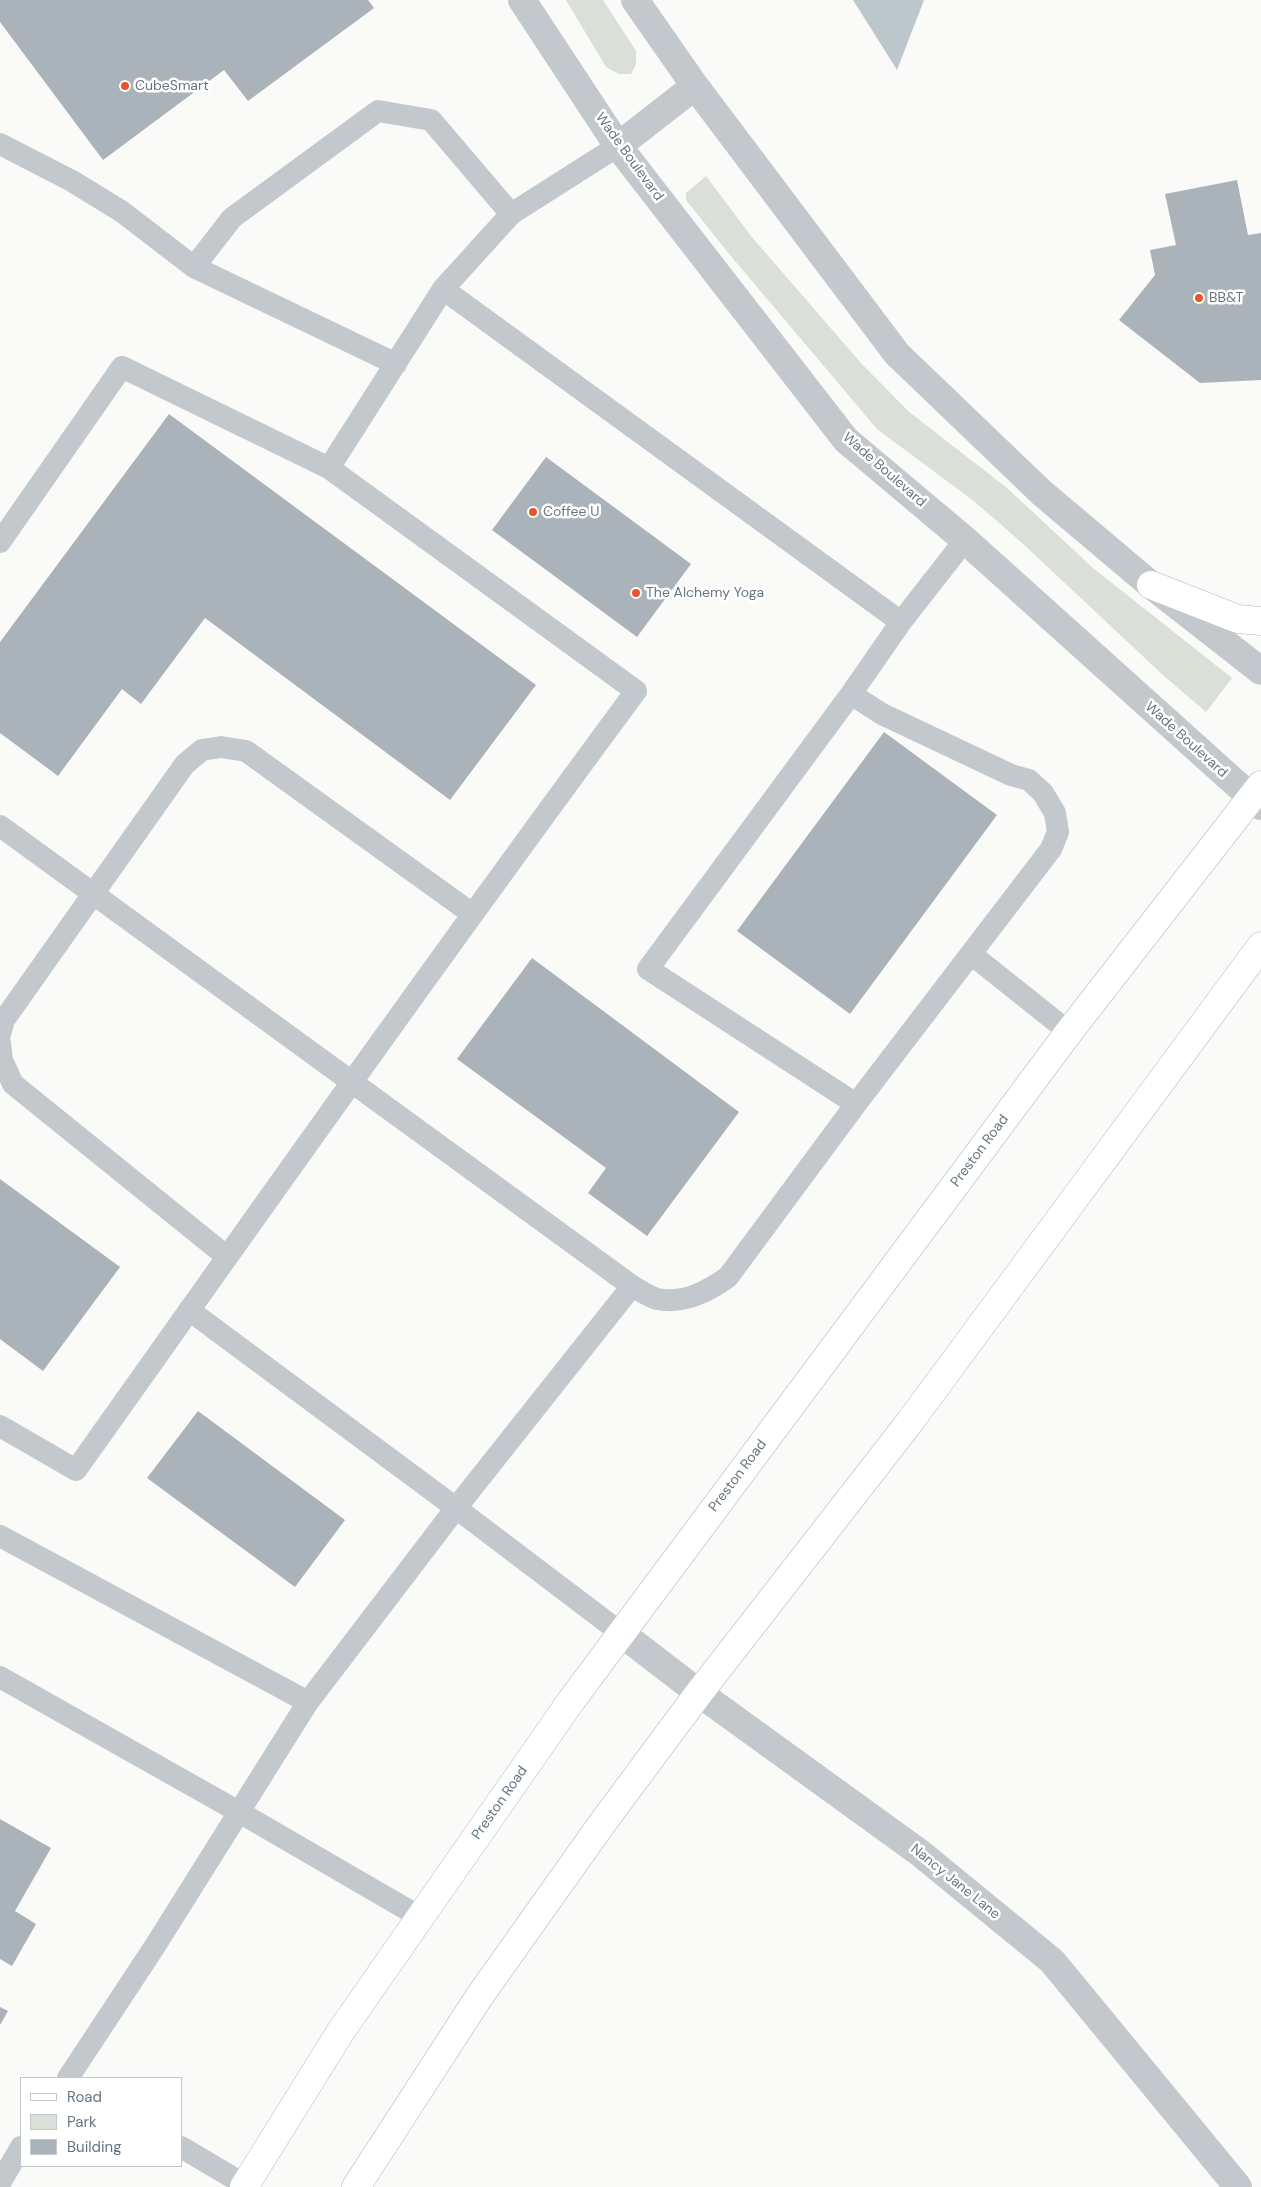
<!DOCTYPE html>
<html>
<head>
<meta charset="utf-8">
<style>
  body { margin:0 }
  #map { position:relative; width:1261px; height:2187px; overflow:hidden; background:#fafaf8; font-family:"DM Sans",sans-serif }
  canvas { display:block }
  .legend { position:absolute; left:20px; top:2077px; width:162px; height:90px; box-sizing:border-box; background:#fff; border:1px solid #c1c8cd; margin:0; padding:6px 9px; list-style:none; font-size:15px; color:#657683 }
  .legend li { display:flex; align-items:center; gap:10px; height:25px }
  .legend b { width:25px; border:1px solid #c1c8cd }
</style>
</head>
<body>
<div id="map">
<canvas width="1261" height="2187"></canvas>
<ul class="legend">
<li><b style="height:6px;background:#fff"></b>Road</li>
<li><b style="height:14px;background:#dadfd7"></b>Park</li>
<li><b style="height:14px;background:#aab3b9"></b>Building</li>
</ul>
</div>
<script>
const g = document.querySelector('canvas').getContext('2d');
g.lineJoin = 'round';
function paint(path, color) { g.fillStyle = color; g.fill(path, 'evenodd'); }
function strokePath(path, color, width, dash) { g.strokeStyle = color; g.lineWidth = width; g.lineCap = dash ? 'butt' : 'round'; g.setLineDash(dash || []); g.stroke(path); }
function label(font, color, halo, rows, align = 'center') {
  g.font = font + ' "DM Sans",sans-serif'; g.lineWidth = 5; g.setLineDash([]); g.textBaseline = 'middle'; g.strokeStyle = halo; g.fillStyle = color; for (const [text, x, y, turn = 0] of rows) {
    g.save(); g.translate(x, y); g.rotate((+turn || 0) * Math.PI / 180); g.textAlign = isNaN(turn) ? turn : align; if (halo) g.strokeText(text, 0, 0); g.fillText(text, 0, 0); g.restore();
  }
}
paint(new Path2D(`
  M566,0H603L636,51V64L631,74H619L606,67Z
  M706,176L751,236L860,362L908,411L1007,488L1093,568L1232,678L1206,712L1164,676L1021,542L975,502L877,429L730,255L686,200V193Z`), '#dadfd7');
paint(new Path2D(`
  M853,0H924L897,70Z`), '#bbc7cb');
paint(new Path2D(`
  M0,0H368L374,8L248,101L224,70L103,160L0,22Z
  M1237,180L1248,235L1261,233V380L1200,383L1119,320L1155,275L1150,250L1176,245L1165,194Z
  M169,414L536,685L450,800L205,618L141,704L122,689L58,776L0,733V642Z
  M546,457L691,564L637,637L492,530Z
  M884,732L997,815L850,1014L737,931Z
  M532,958L739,1112L647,1236L588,1193L606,1168L457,1059Z
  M0,1179L120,1267L43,1371L0,1339Z
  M198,1411L345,1520L295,1587L147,1478Z
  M0,1819L51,1848L15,1911L36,1924L12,1966L0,1959Z
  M0,2007L8,2011L0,2025Z`), '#aab3b9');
const primary = new Path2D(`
  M1151,585L1238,619L1261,621
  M244,2187L341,2031L571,1701L1069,1032L1261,785
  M356,2187L479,1997L601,1825L699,1693L909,1423L1261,946`);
strokePath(primary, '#b5babe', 29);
strokePath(new Path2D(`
  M0,144L72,181L121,211L194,267
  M443,289L901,622
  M396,364L194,267L232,218L378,111L431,120L511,214
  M329,468L443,289L511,214L618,146
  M0,542L122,367L329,468L636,691C446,948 261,1209 76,1470L0,1426
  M0,826L632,1286C639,1290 649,1297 657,1299C684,1304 707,1292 728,1277L856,1104L1051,849L1058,832L1055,813L1043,793L1029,780L1011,775L882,714L851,694
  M971,954L1069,1032
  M0,1034L4,1020L185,764L202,750L221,747L246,751L471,913
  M0,1043L2,1060L13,1084L226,1256
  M856,1104L648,969L851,694L901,622L965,540
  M189,1310L456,1508L621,1633
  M0,1536L308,1702L155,1946L68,2078
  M0,1677L239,1812L420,1917
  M308,1702L456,1508L632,1286
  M181,2147L245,2185
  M0,2183L21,2147`), '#c3c8cc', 22);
strokePath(new Path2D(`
  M522,0L618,146L846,440L965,540L1261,806
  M635,0L695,86L897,354L1042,493L1151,585L1261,671
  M618,146L695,86
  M621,1633L699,1693L920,1853L1052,1961L1238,2187`), '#c3c8cc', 28);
strokePath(primary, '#fff', 28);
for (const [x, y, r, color] of [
  [125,86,5,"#e4572e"],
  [1199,298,5,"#e4572e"],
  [533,512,5,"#e4572e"],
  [636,593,5,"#e4572e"]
]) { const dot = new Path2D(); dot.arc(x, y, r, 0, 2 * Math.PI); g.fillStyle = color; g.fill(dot); strokePath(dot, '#fff', 2); }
label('14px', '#657683', '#fff', [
  ["CubeSmart",135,86],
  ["BB&T",1209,298],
  ["Coffee U",543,512],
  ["The Alchemy Yoga",646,593]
], 'left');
label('14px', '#657683', '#fff', [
  ["Wade Boulevard",629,157,54],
  ["Wade Boulevard",884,470,41],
  ["Wade Boulevard",1186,740,42],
  ["Preston Road",980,1151,-53],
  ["Preston Road",738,1476,-53],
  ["Preston Road",500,1803,-55],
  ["Nancy Jane Lane",955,1882,39]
]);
</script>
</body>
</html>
